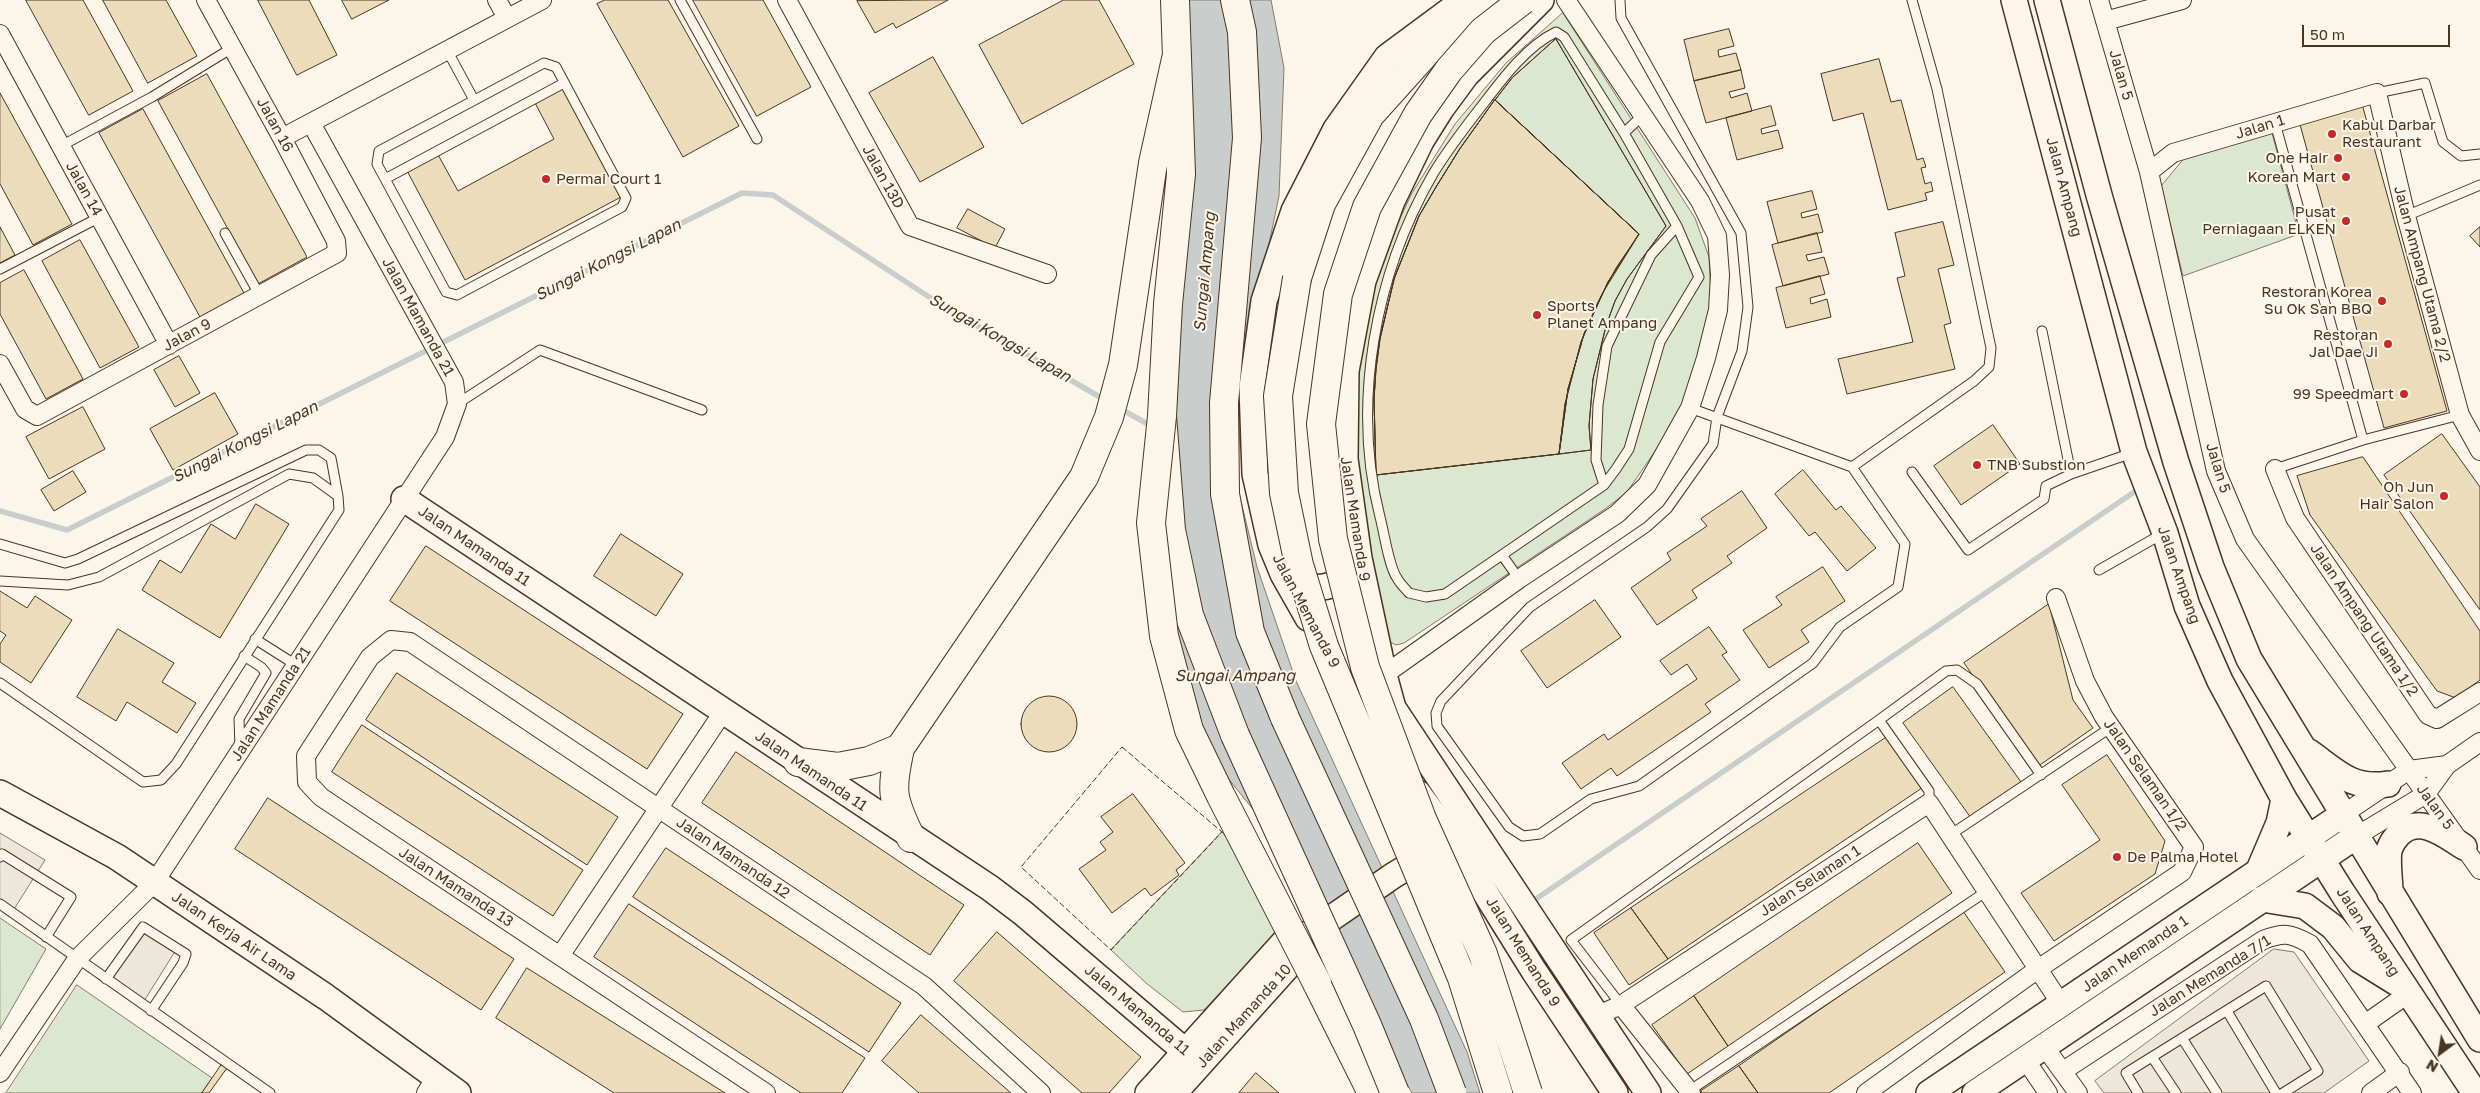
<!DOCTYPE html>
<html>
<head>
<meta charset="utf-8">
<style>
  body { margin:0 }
  #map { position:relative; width:2480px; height:1093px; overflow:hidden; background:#fbf6e9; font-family:"Golos Text",sans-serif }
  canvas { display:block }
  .north { position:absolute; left:2415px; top:1028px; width:50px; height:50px; -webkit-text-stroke:4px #fbf6e9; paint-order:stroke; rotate:211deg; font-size:14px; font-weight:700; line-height:20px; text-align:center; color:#4a3520 }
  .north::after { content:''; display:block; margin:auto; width:18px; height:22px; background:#4a3520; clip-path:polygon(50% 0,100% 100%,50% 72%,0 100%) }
  .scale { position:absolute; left:2302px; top:25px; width:148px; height:22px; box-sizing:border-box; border:2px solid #4a3520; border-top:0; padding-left:6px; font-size:15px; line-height:18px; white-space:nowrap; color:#4a3520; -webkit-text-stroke:4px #fbf6e9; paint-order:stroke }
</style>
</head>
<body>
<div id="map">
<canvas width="2480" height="1093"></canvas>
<div class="north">N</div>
<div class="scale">50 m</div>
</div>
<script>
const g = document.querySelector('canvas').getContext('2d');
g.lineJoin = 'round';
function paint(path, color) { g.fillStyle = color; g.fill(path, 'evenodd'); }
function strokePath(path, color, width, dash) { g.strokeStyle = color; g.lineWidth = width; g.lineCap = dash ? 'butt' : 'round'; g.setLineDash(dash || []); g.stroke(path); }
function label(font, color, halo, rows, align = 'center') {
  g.font = font + ' "Golos Text",sans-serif'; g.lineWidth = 4; g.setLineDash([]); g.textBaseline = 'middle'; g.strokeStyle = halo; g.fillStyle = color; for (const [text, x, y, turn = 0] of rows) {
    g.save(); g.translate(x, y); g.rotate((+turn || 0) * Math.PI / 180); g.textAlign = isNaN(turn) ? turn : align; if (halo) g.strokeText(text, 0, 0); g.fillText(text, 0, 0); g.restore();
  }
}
const green = new Path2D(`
  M1563,13L1695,218L1709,257L1711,300L1698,367L1673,425L1627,492L1605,509L1404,643L1396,645L1388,641L1369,586L1350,397L1376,279L1392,235L1412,193L1455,124L1506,63Z
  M2272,133L2299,234L2183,276L2161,186L2186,156Z
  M1222,832L1290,919L1204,1010L1183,1012L1146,983L1111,950Z
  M0,918L46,949L0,1029Z
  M77,985L212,1078L202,1093H6Z`);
paint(green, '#dce7d0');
strokePath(green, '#887966', 1);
const parking = new Path2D(`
  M0,833L45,860L11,914L0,907Z
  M143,930L176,950L144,1001L112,980Z
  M2274,949L2294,952L2369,1061L2324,1093H2104L2095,1081Z`);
paint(parking, '#ede7d9');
strokePath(parking, '#887966', 1);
const water = new Path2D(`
  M1174,0H1271L1284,68L1279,196L1243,369L1237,485L1257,567L1296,681L1467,1052L1480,1093H1412L1385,1047L1268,828L1203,747L1161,611L1179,286Z`);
paint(water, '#c9cecd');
strokePath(water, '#887966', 1);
strokePath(new Path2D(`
  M1119,408L1153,427
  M0,511L67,530L742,193L773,195L943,306L1105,400
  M1530,903L2140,488`), '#c9cecd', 5.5);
const building = new Path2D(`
  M26,0H83L133,91L89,115Z
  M103,0H166L197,56L148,83Z
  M258,0H309L337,55L297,75Z
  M342,0H389L352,19Z
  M605,0H668L739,126L683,157L597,4Z
  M693,0H763L811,87L757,116Z
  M948,0L896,28L893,23L875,33L857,1Z
  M1064,0H1099L1134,64L1022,124L979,45Z
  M1729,29L1734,46L1718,50L1719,57L1736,53L1741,70L1694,81L1684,40Z
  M1556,39L1666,226L1627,279L1615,301L1606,326L1593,379L1589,426L1591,450L1559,454L1568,389L1584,334L1608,282L1639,234L1495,100L1512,78Z
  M1556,39L1666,226L1627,279L1615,301L1606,326L1593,379L1589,426L1591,450L1559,454L1565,404L1581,342L1602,294L1639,234L1495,100L1512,78Z
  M933,57L984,147L920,182L869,93Z
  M1879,59L1891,102L1901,100L1917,160L1923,158L1926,167L1921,168L1925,184L1931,182L1933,191L1925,193L1927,200L1888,210L1863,113L1833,121L1821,74Z
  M1741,70L1745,88L1729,92L1731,98L1747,93L1752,111L1706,123L1694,81Z
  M207,74L307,257L258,284L158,101Z
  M560,84L621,197L465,280L405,167L436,151L458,191L554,139L533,99Z
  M0,93L72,224L33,245L0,184Z
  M1495,100L1639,234L1616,268L1597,304L1581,342L1565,404L1559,454L1376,475L1374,399L1376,369L1380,339L1394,279L1419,216L1436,187L1459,150Z
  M1495,100L1639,234L1608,282L1584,334L1568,389L1559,454L1376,475L1374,399L1376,369L1380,339L1394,279L1419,216L1436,187L1459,150Z
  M1495,100L1639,234L1608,282L1584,334L1568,389L1559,454L1376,475L1374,398L1376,367L1380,337L1395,276L1419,216L1436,187L1459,150Z
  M2362,104L2447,411L2384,428L2299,121Z
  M1771,106L1776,125L1761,129L1762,134L1778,130L1783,148L1737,160L1726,118Z
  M143,109L244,293L200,317L99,133Z
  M1812,191L1817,209L1801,213L1802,218L1818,214L1823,232L1778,243L1767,202Z
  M968,209L1005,229L995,248L957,228Z
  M1943,222L1954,265L1938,269L1951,323L1944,325L1955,369L1847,394L1838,359L1913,342L1897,278L1905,276L1895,233Z
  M0,227L15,255L0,263Z
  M2480,227V247L2470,236Z
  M1817,233L1822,252L1806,255L1808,261L1824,257L1829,274L1783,286L1772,245Z
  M80,240L139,347L100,368L42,261Z
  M24,270L83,379L46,399L0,314V283Z
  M1820,276L1825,294L1810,298L1811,304L1827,299L1831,317L1786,328L1776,288Z
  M179,356L200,393L175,407L154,370Z
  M215,393L238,434L173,470L150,429Z
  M83,407L105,449L49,479L26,437Z
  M1993,425L2020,464L1961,505L1934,466Z
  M2442,434L2480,487V610L2384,475Z
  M2363,457L2480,631V680L2456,698L2437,691L2310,515L2297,476Z
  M1803,470L1836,510L1841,506L1876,548L1847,571L1815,532L1809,536L1775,494Z
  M73,471L86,492L54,511L41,490Z
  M1742,491L1767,528L1727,556L1732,563L1692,590L1697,598L1657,625L1631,588L1671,560L1667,553L1707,526L1701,519Z
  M256,504L289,524L220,638L142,590L160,560L181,573L211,524L235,539Z
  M621,534L683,574L656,616L594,576Z
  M426,546L683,714L647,769L390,601Z
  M1823,567L1845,601L1801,630L1809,642L1769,668L1743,630L1782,605L1776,597Z
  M0,591L27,608L35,596L72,620L31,683L0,662V644L6,635L0,631Z
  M1595,600L1621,637L1547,688L1521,651Z
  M2049,604L2073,700L2093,728L2037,767L1964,663Z
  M1709,627L1727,652L1722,655L1740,680L1705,704L1711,712L1617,776L1611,768L1581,789L1562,763L1604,734L1608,740L1697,679L1687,664L1671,675L1660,661Z
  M118,629L174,663L162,682L196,703L177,733L127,702L116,721L77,697Z
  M397,673L618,817L587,865L366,720Z
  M1953,687L2021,782L1971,818L1903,723Z
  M1021 724a28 28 0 1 1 56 0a28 28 0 1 1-56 0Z
  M362,725L583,870L553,916L332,772Z
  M1887,737L1922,788L1668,959L1631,908Z
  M736,752L964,905L930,955L702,803Z
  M2107,755L2165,841L2155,874L2054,941L2021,893L2100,840L2062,785Z
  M1133,794L1185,863L1176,870L1179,875L1151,896L1145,888L1112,913L1079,869L1106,850L1100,842L1113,832L1101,817Z
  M268,798L514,959L481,1010L235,849Z
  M1918,843L1952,893L1728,1046L1694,996Z
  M666,848L901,1003L869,1052L633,897Z
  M629,904L865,1058L842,1093H801L594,957Z
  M1631,908L1668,959L1629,985L1594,933Z
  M1963,911L2005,972L1829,1093H1758L1739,1066Z
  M997,932L1141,1057L1109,1093H1082L954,981Z
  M527,968L725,1093H614L496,1018Z
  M1694,996L1728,1046L1687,1074L1652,1025Z
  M921,1015L1011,1093H919L882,1061Z
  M222,1064L227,1068L209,1093H202Z
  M1739,1066L1758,1093H1702L1701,1091Z
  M1256,1073L1279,1093H1239Z`);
paint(building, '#ecdcbc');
strokePath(building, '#4a3520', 1);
const lane = new Path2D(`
  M680,0L757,139
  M1620,0L1621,18L1741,233L1748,307L1742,351L1717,417L1713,444L1667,509L1647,527L1530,607L1441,701L1436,713L1437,726L1509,827L1523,836L1540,834L1591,799L1639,786L1813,663L1840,627L1898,587L1905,544L1852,467L1690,408
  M447,50L474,100
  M544,63L556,67L626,198L622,207L457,295L446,292L377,164L379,151Z
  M2377,93L2425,83L2443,142L2461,156L2480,154
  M2275,123L2363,440
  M1624,133L1564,37L1556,32C1527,46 1503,78 1484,103C1466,126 1448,149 1433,174C1375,274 1351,404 1380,517C1384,532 1389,567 1397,578C1400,584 1405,588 1409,593L1426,597L1445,594L1604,485L1616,469L1629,449L1660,342L1699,277L1677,226L1624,133L1644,114
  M61,146L152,97L232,48
  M385,179L564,83
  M2406,216L2480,185
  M225,233L260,296
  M0,269L100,217
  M2042,331L2071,474
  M457,404L540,350L702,410
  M1852,467L1974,381L1989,367L1991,348L1937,89L1912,0
  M2275,469L2363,440L2460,415
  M1912,472L1968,550L2044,499L2046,486L2071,474L2132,453
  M1604,485L1596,460L1598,405L1607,346L1651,255L1677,226
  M0,544L65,563L78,559L306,450H319L331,458L338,496
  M1502,555L1519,579
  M2099,570L2162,534
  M0,581L68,585L99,577L289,474L313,478L338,496L339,510L176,764L161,780L143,782L0,683
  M255,639L296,665
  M1879,720L1946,671L1957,670L1977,684L2041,775
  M240,747L239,719L266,673L261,667L244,656
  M1950,835L2110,728
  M0,857L2,854L71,897L46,937
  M0,904L270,1093
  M106,979L143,927L186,954L183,963L151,1011
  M1621,1005L1571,940L1879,720L1929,791V803
  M2227,1011L2276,1093
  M2182,1038L2217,1093
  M2152,1057L2176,1093
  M1689,1091L1987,891
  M2138,1093L2126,1073L2266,986L2318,1071L2283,1093`);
const street = new Path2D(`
  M497,0L507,18
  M787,0L910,226L1047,274
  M2099,0L2149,172L2216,471L2245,539L2480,870
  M2105,21L2182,0
  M0,34L169,345
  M282,138L542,0
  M2149,172L2173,153L2377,93L2406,216L2460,415L2480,451
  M0,364L25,409L37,416L337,253L336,241L282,138L206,0
  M2275,469L2295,518L2428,715L2437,719L2480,692
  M1384,675L1519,579L1617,514L1647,485L1690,408L1706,358L1718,310L1720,275L1717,236L1700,201L1566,0
  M2342,815L2409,770L2447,765
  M2355,837L2426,794L2447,765L2480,742
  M560,956L723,712
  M1621,1005L1691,1093
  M1596,1016L1621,1005L1929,803L2061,1004
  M2365,1024L2409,993
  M2044,1046L2078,1093
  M2025,1059L2048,1093
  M2063,1071L2263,940C2284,932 2290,933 2310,944L2412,1093
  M0,1073L77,959L154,883L445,437L457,404L454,382L311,123
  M426,1093L436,1077
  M766,1093L321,797L307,782L306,756L370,657L391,640L410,642L924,986L1041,1093
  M1866,1093L2038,969L2182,872L2194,847L2104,717L2085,681L2056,598
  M2371,1093L2400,1072`);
const secondary = new Path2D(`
  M1541,0L1466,75L1441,109L1421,141L1392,201L1363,281L1346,371L1345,459L1359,558L1384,675L1393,708L1648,1093
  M2014,0L2134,452L2165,533L2187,606L2220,681L2284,799L2342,892L2475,1093
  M2047,0L2099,195L2176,462L2211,567L2249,659L2480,1039
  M404,499L990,888L1023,913L1200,1064
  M1289,578C1313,594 1341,589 1355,565
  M1308,618L1283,574L1271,545L1255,474L1252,387L1264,301L1294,211L1336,129L1387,57L1464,0
  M2309,752C2337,772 2352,790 2388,784
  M0,793L117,857L326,997L458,1093
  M1418,793L1453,841L1534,971L1615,1093
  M2259,870L2279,823L2284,799
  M2390,893C2390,880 2387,863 2389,850C2391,844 2395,838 2399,834C2420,814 2445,835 2464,847
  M2262,899L2305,906L2333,927L2360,960L2397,983
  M1148,1093L1285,941L1307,935L1394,875L1431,853
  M1174,1093L1299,954L1307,935
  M1929,1093L2342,815
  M1975,1093L2355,837`);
const highway = new Path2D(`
  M1175,0L1181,174L1168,304L1162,416L1171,530L1189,615L1235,735
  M1235,0L1242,32L1247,138L1224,403L1225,494L1250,632L1285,718
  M1297,278L1321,204L1370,115L1451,25L1487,0
  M798,762L838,767L869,761L900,748
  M911,838C891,797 891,792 900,748L1084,477L1109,417L1123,365L1153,163L1176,59
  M1317,983L1372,1093`);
strokePath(lane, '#4a3520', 11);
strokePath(street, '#4a3520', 20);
strokePath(secondary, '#4a3520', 28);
strokePath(highway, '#4a3520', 30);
strokePath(lane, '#fbf6e9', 9);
strokePath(street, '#fbf6e9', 18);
strokePath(secondary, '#fbf6e9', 25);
strokePath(highway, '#fbf6e9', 28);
const highwayBridge = new Path2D(`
  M1523,0L1483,31L1449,70L1418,114L1367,207L1338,294L1321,424L1333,539L1365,667L1422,819L1483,954L1528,1093
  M1297,278L1278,396L1284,493L1299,565L1324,646L1462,978L1498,1093
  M1162,416L1151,523L1164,636L1189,730L1221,796L1317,983
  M1285,718L1424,1019L1452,1093
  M1235,735L1367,1025L1395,1093`);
strokePath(highwayBridge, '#4a3520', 30, []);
strokePath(highwayBridge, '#fbf6e9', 28);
strokePath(new Path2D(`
  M1122,747L1222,832L1111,950L1021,867Z`), '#4a3520', 1, [6, 2.5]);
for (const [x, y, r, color] of [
  [2332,134,5,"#c62828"],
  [2338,158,5,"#c62828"],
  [2346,177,5,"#c62828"],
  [546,179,5,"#c62828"],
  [2346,221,5,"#c62828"],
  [2382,301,5,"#c62828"],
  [1537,315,5,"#c62828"],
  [2388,344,5,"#c62828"],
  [2404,394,5,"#c62828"],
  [1977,465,5,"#c62828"],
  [2444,496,5,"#c62828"],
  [2117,857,5,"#c62828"]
]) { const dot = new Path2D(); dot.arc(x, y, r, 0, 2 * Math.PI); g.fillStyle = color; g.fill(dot); strokePath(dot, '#fbf6e9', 2); }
label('15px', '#4a3520', '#fbf6e9', [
  ["Jalan 5",2121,75,74],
  ["Jalan 16",275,125,61],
  ["Jalan 1",2260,127,-17],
  ["Jalan 13D",883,177,61],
  ["Jalan Ampang",2064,187,75],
  ["Jalan 14",84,189,61],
  ["Jalan Ampang Utama 2/2",2422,274,75],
  ["Jalan Mamanda 21",418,317,61],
  ["Jalan 9",187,335,-28],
  ["Jalan 5",2218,468,73],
  ["Jalan Mamanda 9",1355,519,81],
  ["Jalan Mamanda 11",474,546,34],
  ["Jalan Ampang",2179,575,71],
  ["Jalan Memanda 9",1306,611,62],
  ["Jalan Ampang Utama 1/2",2364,620,56],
  ["Jalan Mamanda 21",271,704,-57],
  ["Jalan Mamanda 11",811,771,34],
  ["Jalan Selaman 1/2",2145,775,55],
  ["Jalan 5",2435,807,54],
  ["Jalan Mamanda 12",733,858,34],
  ["Jalan Selaman 1",1810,881,-33],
  ["Jalan Mamanda 13",456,887,33],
  ["Jalan Ampang",2368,932,57],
  ["Jalan Kerja Air Lama",234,936,34],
  ["Jalan Memanda 9",1523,952,58],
  ["Jalan Memanda 1",2135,954,-34],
  ["Jalan Memanda 7/1",2210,976,-32],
  ["Jalan Mamanda 11",1137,1010,40],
  ["Jalan Mamanda 10",1244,1016,-48]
]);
label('15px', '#4a3520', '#fbf6e9', [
  ["Kabul Darbar",2342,125,"left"],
  ["Restaurant",2342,142,"left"],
  ["One Hair",2328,158],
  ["Korean Mart",2336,177],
  ["Permai Court 1",556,179,"left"],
  ["Pusat",2336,212],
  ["Perniagaan ELKEN",2336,229],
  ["Restoran Korea",2372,292],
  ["Su Ok San BBQ",2372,309],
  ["Sports",1547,306,"left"],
  ["Planet Ampang",1547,323,"left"],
  ["Restoran",2378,335],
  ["Jal Dae Ji",2378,352],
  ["99 Speedmart",2394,394],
  ["TNB Substion",1987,465,"left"],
  ["Oh Jun",2434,487],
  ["Hair Salon",2434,504],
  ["De Palma Hotel",2127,857,"left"]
], 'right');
label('italic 16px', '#4a3520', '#fbf6e9', [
  ["Sungai Kongsi Lapan",608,260,-27],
  ["Sungai Ampang",1205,272,-85],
  ["Sungai Kongsi Lapan",1000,338,30],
  ["Sungai Kongsi Lapan",245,442,-27],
  ["Sungai Ampang",1235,676]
]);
</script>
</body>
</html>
